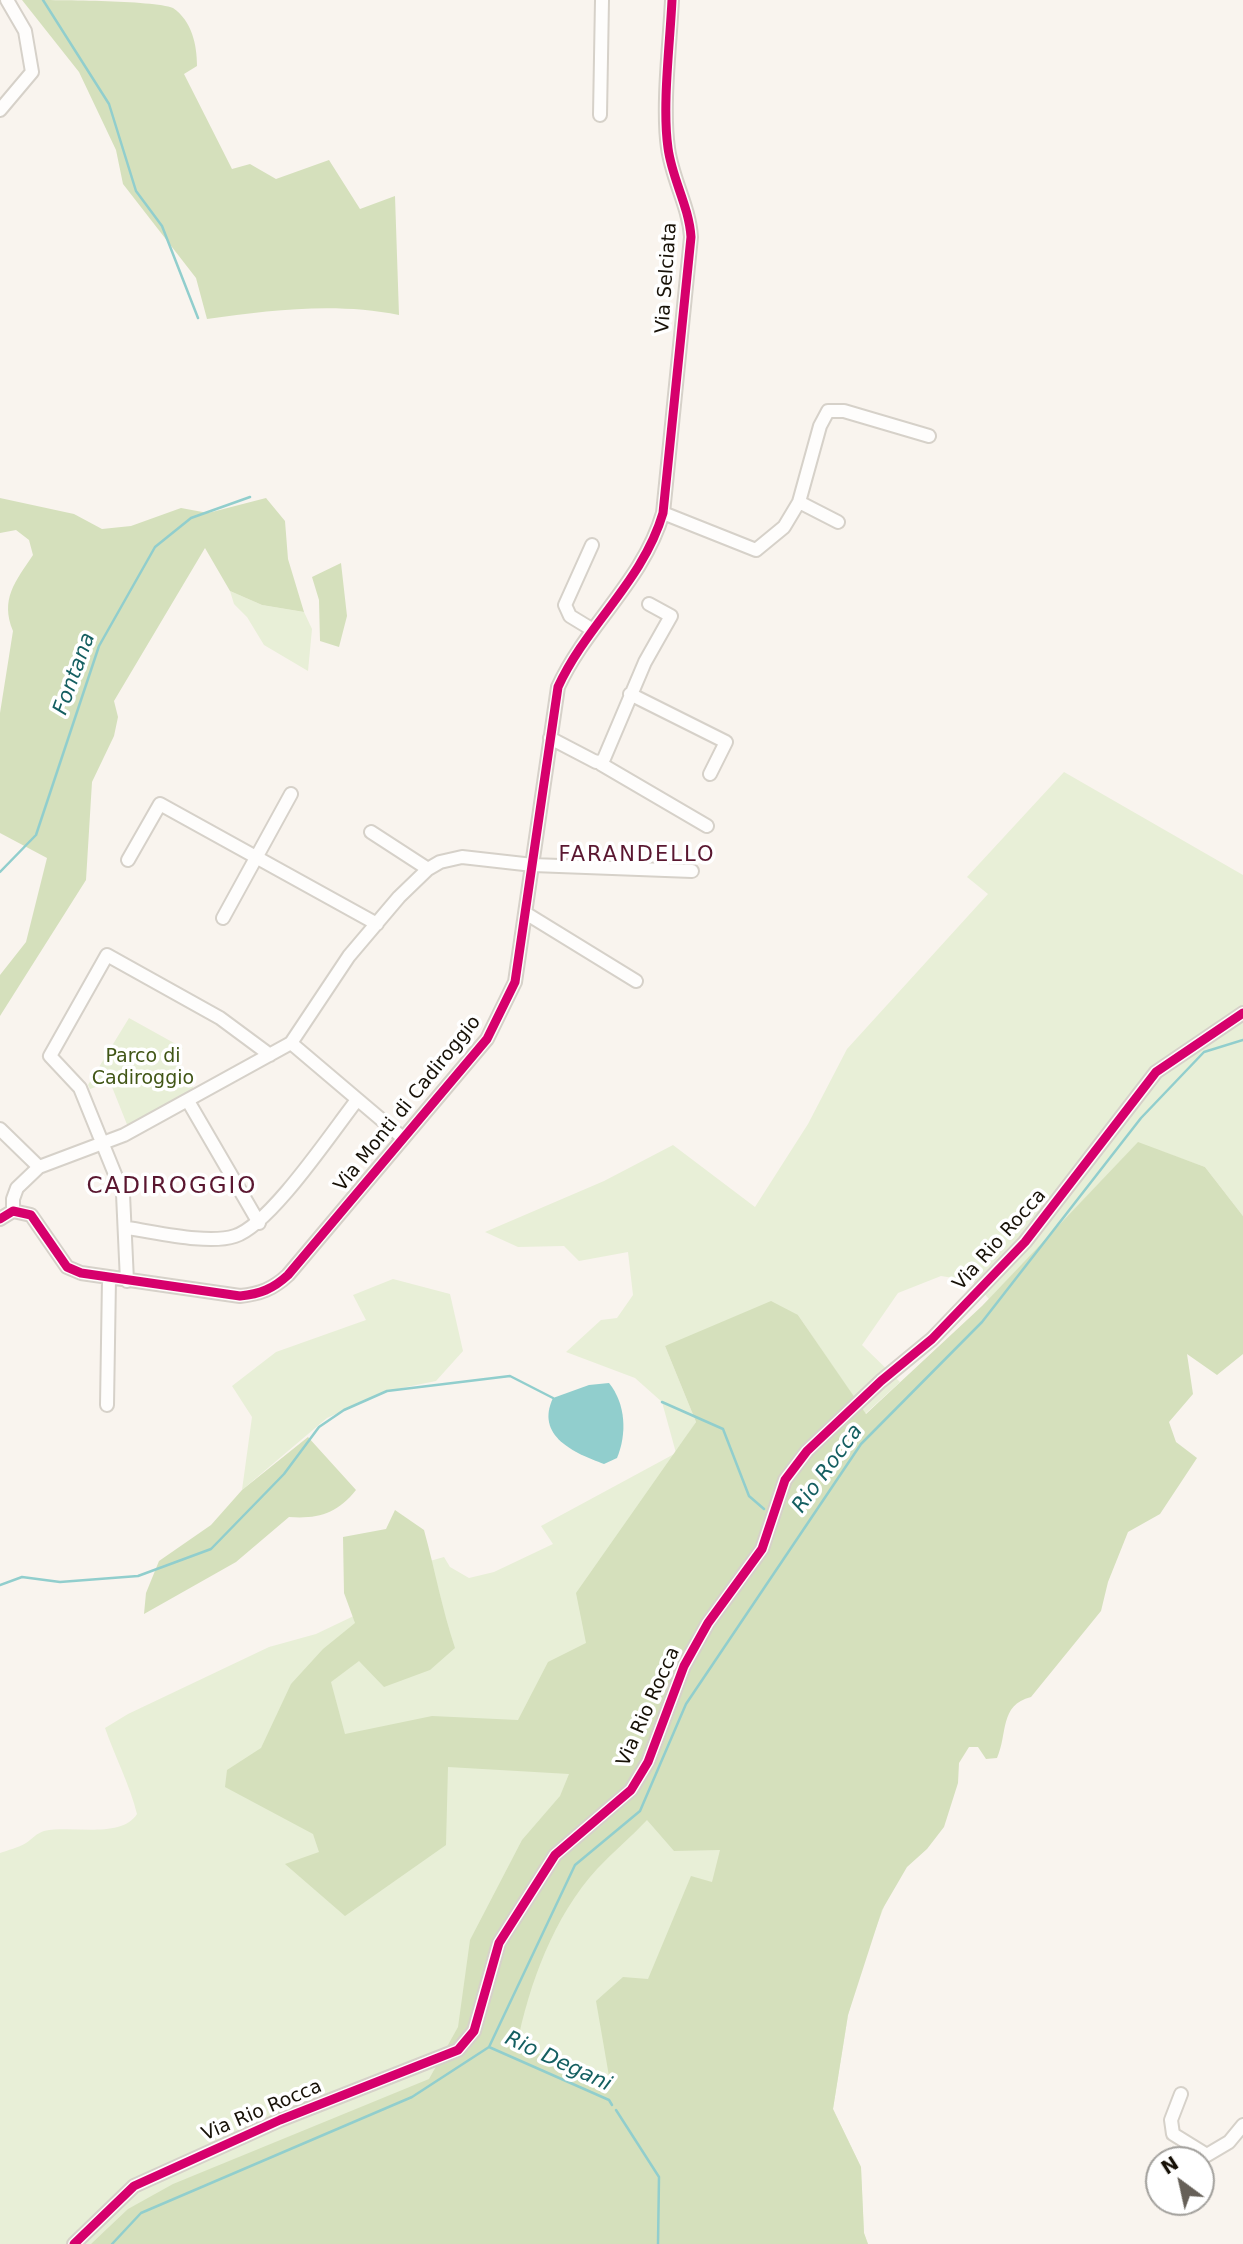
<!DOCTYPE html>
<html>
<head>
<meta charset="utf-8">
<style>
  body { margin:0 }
  #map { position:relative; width:1243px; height:2244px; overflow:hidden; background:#f9f4ee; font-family:"DejaVu Sans",sans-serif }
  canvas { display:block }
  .north { position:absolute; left:1145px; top:2146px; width:70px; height:70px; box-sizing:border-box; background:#fff; border:2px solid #a2a09c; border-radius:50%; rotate:327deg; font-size:19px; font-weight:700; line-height:28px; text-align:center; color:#171107 }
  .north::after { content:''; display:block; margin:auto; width:24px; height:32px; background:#666058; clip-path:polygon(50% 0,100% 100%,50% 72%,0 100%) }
</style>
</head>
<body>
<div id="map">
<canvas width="1243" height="2244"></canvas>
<div class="north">N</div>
</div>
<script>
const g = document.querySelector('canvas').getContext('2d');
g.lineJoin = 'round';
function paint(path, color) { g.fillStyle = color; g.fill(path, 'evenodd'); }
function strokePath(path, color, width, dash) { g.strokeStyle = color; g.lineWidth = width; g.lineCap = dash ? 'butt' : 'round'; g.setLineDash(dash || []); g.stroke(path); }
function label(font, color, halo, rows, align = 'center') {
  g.font = font + ' "DejaVu Sans",sans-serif'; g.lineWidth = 7; g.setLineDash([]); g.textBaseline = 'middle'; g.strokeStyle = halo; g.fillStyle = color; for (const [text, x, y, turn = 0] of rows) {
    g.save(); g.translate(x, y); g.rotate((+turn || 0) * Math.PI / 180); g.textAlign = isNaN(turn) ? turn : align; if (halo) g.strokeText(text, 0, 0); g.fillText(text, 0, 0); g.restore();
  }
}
paint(new Path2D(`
  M230,591L262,605L304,612L312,629L308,671L264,645L247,617L234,604Z
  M1064,772L1243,875V1216L1205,1167L1138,1143L989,1299L972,1281L941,1276L898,1293L862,1345L900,1382L865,1414L798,1315L665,1346L696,1422L676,1453L892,1872L885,1904L862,1965L848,2015L833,2109L861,2167L864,2233L868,2244H0V1853C8,1850 18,1848 26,1843C32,1839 37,1833 44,1831C73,1825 121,1839 137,1814C130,1785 115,1757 105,1728L128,1714L269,1647L316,1634L360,1613L430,1561L444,1557L450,1567L469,1578L494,1572L553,1544L541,1526L676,1453L662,1402L635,1378L566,1352L601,1320L617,1318L633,1295L628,1252L579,1261L564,1246L518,1247L485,1232L604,1181L673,1145L755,1207L808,1124L847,1049L988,894L967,877Z
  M129,1018L183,1048L177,1059L194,1089L128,1127L110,1082L90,1089L88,1085Z
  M393,1279L450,1294L463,1351L436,1381L387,1391L327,1418L242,1490L252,1417L232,1386L276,1352L366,1320L353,1295Z`), '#e8efd7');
paint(new Path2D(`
  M22,0C52,0 153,0 173,8C192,21 197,45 197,66L184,74L232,169L250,164L276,179L329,160L360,209L395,196L399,315C336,302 270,310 207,319L196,278L123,184L116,150L79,72Z
  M0,498L74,514L102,529L131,526L181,508L208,513L266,498L285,521L288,559L304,612L262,605L230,591L205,548L114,701L118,717L114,736L92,782L86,880L0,1016V975L26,942L47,858L0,833V713L13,631C0,599 15,582 33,555L29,540L16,530L0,533Z
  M341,563L347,616L339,647L320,641L319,600L312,577Z
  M1138,1142L1205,1167L1243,1216V1354L1217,1375L1187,1354L1193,1394L1169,1422L1176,1442L1197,1458L1160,1514L1128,1532L1108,1582L1101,1611L1031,1697C999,1705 1008,1734 997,1758L986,1759L978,1747H969L959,1763L958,1783L944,1827L927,1849L907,1867L882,1910L848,2015L833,2109L861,2167L864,2233L868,2244H91L128,2209L173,2184L429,2079L458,2027L470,1940L522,1840L560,1796L569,1774L448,1767L446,1845L345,1916L285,1864L319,1852L313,1834L225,1787L227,1770L261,1748L291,1684L323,1649L355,1623L344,1593L343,1537L386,1529L395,1510L424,1530C435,1570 442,1609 455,1648L430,1670L384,1687L359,1661L331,1682L345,1734L432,1716L518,1720L548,1662L586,1643L576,1593L696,1422L665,1346L771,1301L798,1315L866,1414L982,1306ZM647,1820L674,1851L720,1850L712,1882L691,1876L648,1979L623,1977L596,2001L610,2082L517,2045C529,1984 554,1916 597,1869C613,1852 631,1837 647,1820Z
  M308,1437L356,1490C337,1514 318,1519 289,1517L236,1562L144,1614L146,1593L159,1561L211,1525L242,1490Z`), '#d5e0bc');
paint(new Path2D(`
  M609,1383C626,1404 627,1434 617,1458L604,1464C574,1453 535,1436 553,1398L589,1385Z`), '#91cecd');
strokePath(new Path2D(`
  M43,0L109,104L136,191L162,226L198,318
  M0,872L36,835L99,646L155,547L191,518L250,497
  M662,1402L723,1429L749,1496L764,1509
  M0,1585L22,1577L60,1582L138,1576L211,1549L284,1474L319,1427L344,1410L387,1391L510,1376L553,1398
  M489,2047L609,2100L612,2105
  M616,2110L659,2177L658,2244
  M112,2244L141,2213L412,2097L489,2047L575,1865L640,1811L686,1704L861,1444L982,1322L1141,1118L1204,1052L1243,1040`), '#91cecd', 2.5);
const street = new Path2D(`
  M0,110L32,72L25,31L7,0
  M600,115L602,0
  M799,502L820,426L828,411H844L929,436
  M663,513L756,550L784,527L799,502L838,522
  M592,545L565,605L570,616L593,630
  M630,694L726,742L710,774
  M550,738L596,762L603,761L645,662L671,616L649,604
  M601,764L707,826
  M371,832L428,869
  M128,860L160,804L377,924
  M527,914L636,981
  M223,918L291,794
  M291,1043L403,1138
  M188,1101L259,1223
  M0,1129L39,1167
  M13,1211V1199L17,1188L39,1167L124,1135L291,1043L349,956L399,897L428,869L440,862L462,857L533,865L692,871
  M0,1219L13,1211L31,1215L67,1267L81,1273L240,1296C260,1294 273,1289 288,1275L487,1039L515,982L558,687C587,624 643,581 663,513L691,237C689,206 672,179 668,148C662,106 670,43 672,0
  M127,1228C156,1232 208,1245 235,1236C270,1225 332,1132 357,1100
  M127,1281L123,1194L80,1088L50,1056L107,955L220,1018L270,1055
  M107,1405L109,1279
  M1181,2094L1171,2120L1173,2134L1207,2155L1229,2142L1243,2125
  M74,2244L134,2186L280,2120L458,2050L474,2031L499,1943L555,1855L631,1790L648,1762L684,1666L708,1623L762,1549L785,1480L807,1451L881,1381L932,1339L1025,1242L1156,1072L1243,1013`);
strokePath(street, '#d6d1c9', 16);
strokePath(street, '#fefdfc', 12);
strokePath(new Path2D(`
  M0,1219L13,1211L31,1215L67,1267L81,1273L240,1296C260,1294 273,1289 288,1275L487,1039L515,982L558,687C587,624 643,581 663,513L691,237C689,206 672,179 668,148C662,106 670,43 672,0
  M74,2244L134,2186L280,2120L458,2050L474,2031L499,1943L555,1855L631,1790L648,1762L684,1666L708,1623L762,1549L785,1480L807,1451L881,1381L932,1339L1025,1242L1156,1072L1243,1013`), '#d6006c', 9);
label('19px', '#171107', '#fff', [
  ["Via Selciata",667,278,-86],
  ["Via Monti di Cadiroggio",408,1104,-51],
  ["Via Rio Rocca",1000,1240,-48],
  ["Via Rio Rocca",649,1707,-66],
  ["Via Rio Rocca",262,2111,-23]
]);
label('19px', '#415616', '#fff', [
  ["Parco di",143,1057],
  ["Cadiroggio",143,1079]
]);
label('italic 21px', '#145f61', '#fff', [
  ["Fontana",75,674,-70],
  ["Rio Rocca",828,1469,-54],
  ["Rio Degani",558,2062,25]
]);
g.letterSpacing = '2px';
label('21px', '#5a1730', '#fff', [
  ["FARANDELLO",637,856]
]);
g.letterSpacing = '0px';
g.letterSpacing = '2px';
label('23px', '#5a1730', '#fff', [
  ["CADIROGGIO",172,1187]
]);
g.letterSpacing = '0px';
</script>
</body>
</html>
